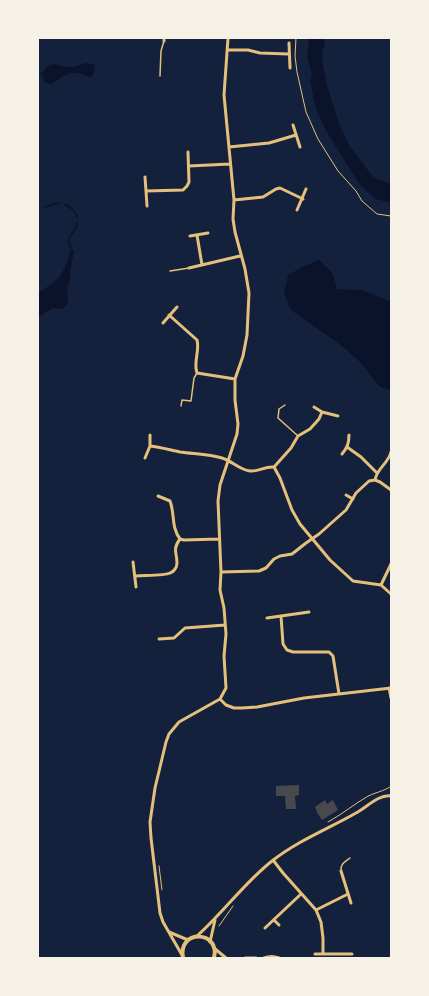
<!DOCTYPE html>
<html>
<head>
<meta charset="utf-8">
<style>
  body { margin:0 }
  #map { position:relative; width:429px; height:996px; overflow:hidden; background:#14213d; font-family:"Public Sans",sans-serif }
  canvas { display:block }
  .frame { position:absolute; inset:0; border:39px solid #f6f1e7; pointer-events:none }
</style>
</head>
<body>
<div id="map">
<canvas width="429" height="996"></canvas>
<div class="frame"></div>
</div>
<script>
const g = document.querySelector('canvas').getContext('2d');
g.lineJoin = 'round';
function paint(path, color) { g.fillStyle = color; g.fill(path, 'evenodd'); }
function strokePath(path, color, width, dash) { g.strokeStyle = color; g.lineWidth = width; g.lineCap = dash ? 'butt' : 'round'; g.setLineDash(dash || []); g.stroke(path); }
paint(new Path2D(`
  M309,38H324L325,45L322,51L323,66L327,86L340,126L349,145L373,177L391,184V203L376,199L360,185L326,131L316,109L310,81L312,75L307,57Z
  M86,63L95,65L92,77C87,77 83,74 79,73C68,71 59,79 51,84L44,82L42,74C50,57 60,68 73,67C78,66 82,64 86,63Z
  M71,248L74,251L70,272V280L67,289L68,303L63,309L53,308L38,317V293C43,289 50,286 54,282C64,274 68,260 71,248Z
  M319,260L332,272L337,289L362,290L391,302V390L380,387L360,362L342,346L291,310L284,294L288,275L304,266Z`), '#0b132b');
strokePath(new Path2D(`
  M38,72L42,74
  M64,204C71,207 74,210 77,217
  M44,207L59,203
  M71,248L68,239L76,228L77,223`), '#0b132b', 1.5);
paint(new Path2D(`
  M299,785V795L295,796L296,809H286L285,796H276V786Z
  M325,800L327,804L333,800L338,810L322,820L316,811H317L315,807Z`), '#48494c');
strokePath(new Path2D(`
  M296,38L295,56L297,72L306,112L318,139L338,171L356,191L362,201L377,214L391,216
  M328,822C341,815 353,805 365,798C372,793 386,791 391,786
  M159,866L162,890
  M219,926L233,906`), '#e5c07b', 1);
strokePath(new Path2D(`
  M160,76L161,51L164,41
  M170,271L189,268
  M285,405L279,409L278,418L298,436
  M181,406L182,400L191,401L194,378L197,373
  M341,871C340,864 345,862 350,858`), '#e5c07b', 1.5);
strokePath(new Path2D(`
  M164,41V38
  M289,43L290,68
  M228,50H248L260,53L288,54
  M293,125L300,147
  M229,147L269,143L296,135
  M189,166L230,164
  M145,177L146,191L183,190L187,186L189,182L188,152
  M146,191L147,206
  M234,200L263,197L276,189L280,188L303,199
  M297,210L306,189
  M197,235L202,265
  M190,236L208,233
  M189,268L240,256
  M169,315L197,340C200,351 193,362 197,373L235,379
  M163,323L177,307
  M314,407L322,412L338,416
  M150,446C160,447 170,450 180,452C194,454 209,454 222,458C232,461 240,470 250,471C258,472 265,466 274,467L280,478L292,510L300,524L330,560L353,581L381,585L391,594
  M347,447L361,457L376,472
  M342,454C347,448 349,444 349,435
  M145,458L150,446V435
  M274,467L291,448L298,436L310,429L319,419L322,412
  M375,480C377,468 388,464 391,452
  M346,495L353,499
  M158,496L170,501C175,514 171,527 180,539L184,540L219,539
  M133,562L136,587
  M221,572L259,571L266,568L274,559L280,556L292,554L306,543L319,534L346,510L356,493L369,481L375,480L380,482L391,490
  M135,576C142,575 164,576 170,573C174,572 177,567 177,563C177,552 172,550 180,539
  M381,585L391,564
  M309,612L281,616L283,644L287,650L293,652H329L333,656L339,694
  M267,618L281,616
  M159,639L174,638L185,628L225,625
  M389,688L391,698
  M220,699L226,705L234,708H242L257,707L304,698L391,688
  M273,860L283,873L316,910L321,922L323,938V954
  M341,871L351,903
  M316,910L348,894
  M274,920L279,925
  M265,928L301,894
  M169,932L188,940
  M197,936C223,913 244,883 272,861C297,841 328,829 356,813C367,807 379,794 391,796
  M210,942L215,920
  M214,948L226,958
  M315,954H352
  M182,955L163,922L160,913L151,838L150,822L155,788L166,742L169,734L179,722L220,699L226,688L224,656L226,634L224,608L220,590L221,572L218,501L220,485L237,434L238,424L235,400V379L243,356L247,335L249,293L245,269L235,232L233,219L234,200L224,95L228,38
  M245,958H256
  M264,958C269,956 274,956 279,958`), '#e5c07b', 3);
strokePath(new Path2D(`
  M183,958C177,929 221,930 214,958`), '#e5c07b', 4);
</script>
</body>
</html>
